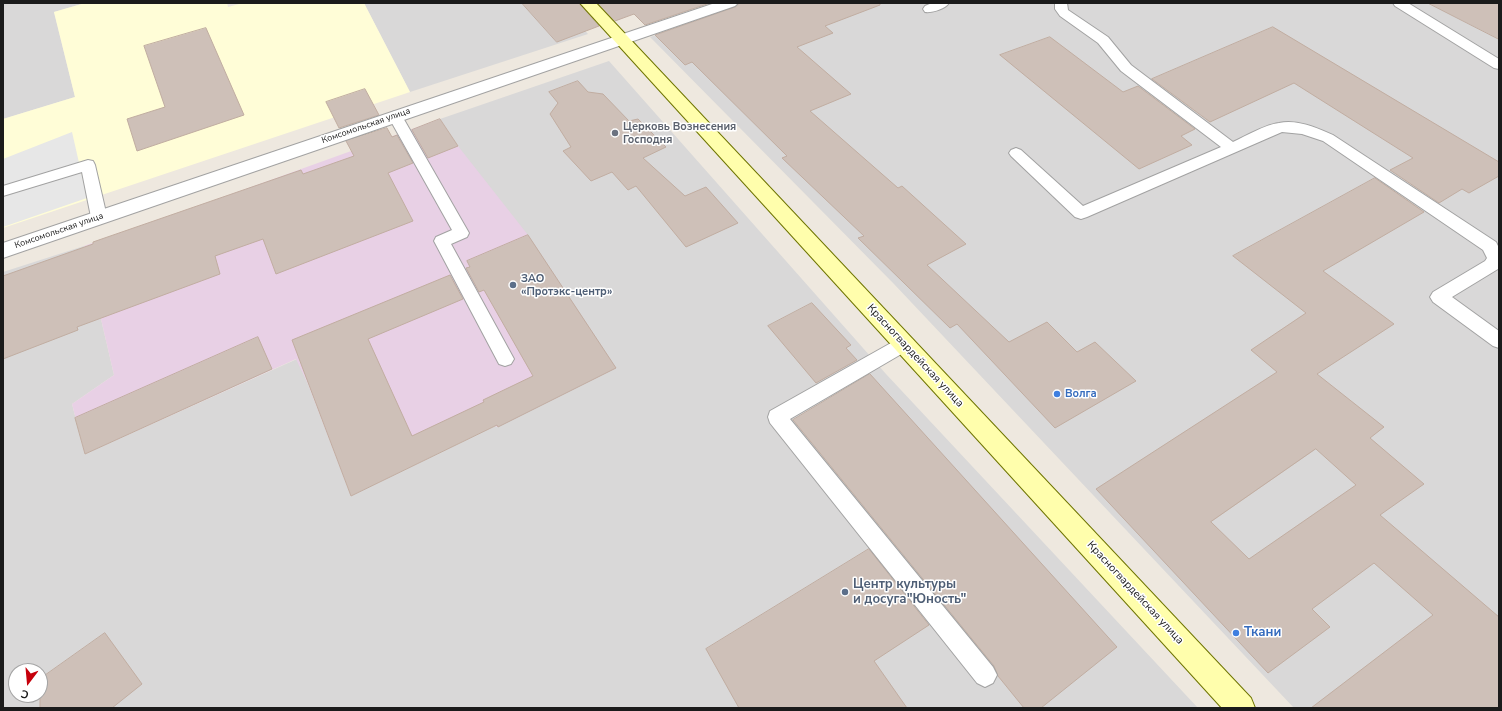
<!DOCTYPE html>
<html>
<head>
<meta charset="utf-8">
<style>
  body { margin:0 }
  #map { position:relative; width:1502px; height:711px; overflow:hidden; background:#eee8df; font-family:"Nunito Sans",sans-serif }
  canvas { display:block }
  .frame { position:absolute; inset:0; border:4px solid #1b1b1b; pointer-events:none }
  .north { position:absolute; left:8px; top:663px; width:40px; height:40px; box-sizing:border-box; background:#fff; border:1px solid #a4a4a4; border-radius:50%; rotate:196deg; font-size:11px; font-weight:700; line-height:16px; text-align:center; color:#1b1b1b }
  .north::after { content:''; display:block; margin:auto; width:14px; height:18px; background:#c6000b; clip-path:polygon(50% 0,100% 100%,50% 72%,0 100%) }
</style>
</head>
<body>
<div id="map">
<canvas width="1502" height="711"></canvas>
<div class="frame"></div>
<div class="north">С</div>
</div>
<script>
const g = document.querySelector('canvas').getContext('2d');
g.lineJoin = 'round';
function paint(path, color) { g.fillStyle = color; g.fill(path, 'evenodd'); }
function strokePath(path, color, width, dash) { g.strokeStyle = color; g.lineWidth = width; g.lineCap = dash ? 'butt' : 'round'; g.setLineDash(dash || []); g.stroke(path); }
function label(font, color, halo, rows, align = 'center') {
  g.font = font + ' "Nunito Sans",sans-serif'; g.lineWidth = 3; g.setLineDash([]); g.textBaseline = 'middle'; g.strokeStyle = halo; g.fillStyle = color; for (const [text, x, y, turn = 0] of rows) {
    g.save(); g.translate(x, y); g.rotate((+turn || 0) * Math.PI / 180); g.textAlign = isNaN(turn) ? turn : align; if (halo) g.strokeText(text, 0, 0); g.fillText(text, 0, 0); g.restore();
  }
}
paint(new Path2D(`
  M3,3H85L54,12L75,97L3,119Z
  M364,3H560L588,34L410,92Z
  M748,3H1499V708H1294L894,284L650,37Z
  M609,61L886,374L1198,708H3V272L84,246L114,375L72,404L85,454L297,359L308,384L351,496L495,426L498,427L458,146L440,119ZM16,671H40V695H16Z`), '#d9d8d8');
paint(new Path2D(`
  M440,119L458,146L528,235L616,368L498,427L494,426L351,496L308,384L296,359L85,454L72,404L114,375L84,246L229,195Z`), '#e8d0e5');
paint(new Path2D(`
  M85,3H227L228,7L243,3H364L410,92L3,228V119L75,97L54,12Z`), '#fffdd7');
paint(new Path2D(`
  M72,132L87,198L3,227V159Z`), '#e7e7e7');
const building = new Path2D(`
  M522,3H579L599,26L557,42Z
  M598,3H710L645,25L634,14L615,21Z
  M740,3H880V5L825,26L833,33L797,47L851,94L810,111L898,188L902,186L966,244L927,265L1009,342L1047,322L1077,352L1095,342L1136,381L1055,428L957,324L950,328L858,238L864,236L782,158L787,156L692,62L685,65L655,35L735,7Z
  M1428,3H1499V39Z
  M1273,27L1499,162V176L1469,193L1462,189L1439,203L1390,170L1413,158L1294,83L1210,122L1152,79Z
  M206,28L244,115L137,151L127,119L165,107L144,46Z
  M1050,37L1123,92L1138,86L1195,129L1181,136L1192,145L1139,169L1000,55Z
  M578,81L588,92L603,94L629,121L638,119L666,147L643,158L685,196L706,187L738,223L686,247L636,186L628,190L612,172L591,181L563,151L571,147L550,114L558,103L549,92Z
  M365,89L379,115L339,128L326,102Z
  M440,119L458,146L428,158L412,130Z
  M387,128L392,137L397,135L413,163L388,173L413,221L276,274L263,239L215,256L220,274L77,327L78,330L3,359V276L93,244V242L301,170L303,174L354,156L346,141Z
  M1375,178L1424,212L1323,271L1394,324L1317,374L1384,427L1370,438L1424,484L1380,515L1499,617V708H1311L1433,615L1374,563L1312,609L1330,627L1268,673L1096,489L1277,372L1251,350L1306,313L1233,256ZM1316,449L1356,485L1249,559L1211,522Z
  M528,235L616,368L498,427L497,425L351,496L292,340L450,275L463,299L368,339L412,436L484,402L483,400L533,376L484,290L479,292L466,268L470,267L467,261Z
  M812,303L851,345L846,348L857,360L816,383L768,326Z
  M258,337L272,369L85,454L75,418Z
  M870,374L1117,647L1041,708H1024L998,676L994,666L793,420Z
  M869,549L929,625L874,661L907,708H739L706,649Z
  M105,633L142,684L112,708H40V679Z`);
paint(building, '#cec0b8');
strokePath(building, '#c1ada1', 1);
const lane = new Path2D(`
  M932,3H949C945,9 932,13 925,12L923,9L925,6Z
  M1055,3H1067L1068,10L1108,37L1131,65L1233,142C1248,135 1264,125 1279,123C1297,119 1317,128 1333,135L1496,242L1499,248L1498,269L1452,297L1499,331V348L1493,346L1433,302L1430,297L1433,292L1485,261L1487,258L1483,250L1323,141L1302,134L1282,132L1087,217L1081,219L1075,217L1011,156L1009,153L1011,150L1016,148L1021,150L1083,206L1221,147L1121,71L1098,43L1060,16L1055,9Z
  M1393,3H1408L1499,59V69L1494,68L1395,6Z
  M395,111L400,113L402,116L469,233L467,237L451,244L514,359L511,364L505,366L499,364L434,241L436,237L452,230L388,116L390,113Z
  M88,160L93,161L95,165L107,217L105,221L99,223L93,221L91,217L82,172L3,196V186Z
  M904,337L910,339L913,344L910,349L790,419L993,667L997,675L993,683L985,687L977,683L770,423L768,417L770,411L898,339Z`);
const street = new Path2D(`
  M715,3H738L735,6L3,258V243Z`);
const secondary = new Path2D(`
  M580,3H596L1251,698L1255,708H1222Z`);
strokePath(lane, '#a2a2a2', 2);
strokePath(street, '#a2a2a2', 2);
strokePath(secondary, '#6e7400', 2);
paint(lane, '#fff');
paint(street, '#fff');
paint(secondary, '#fffeac');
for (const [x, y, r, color] of [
  [615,133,4,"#6b7280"],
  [513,285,4,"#5c6f8a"],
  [1057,394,4,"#3f7fe0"],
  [845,592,4,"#5c6f8a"],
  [1236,633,4,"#3f7fe0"]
]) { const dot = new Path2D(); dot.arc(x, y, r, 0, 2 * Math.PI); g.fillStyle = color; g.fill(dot); strokePath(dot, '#fff', 1.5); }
label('9px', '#1b1b1b', '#fff', [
  ["Комсомольская улица",366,126,-19],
  ["Комсомольская улица",59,231,-19]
]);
label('bold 11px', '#5b616d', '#fff', [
  ["Церковь Вознесения",623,127],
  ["Господня",623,140]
], 'left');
label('bold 11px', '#4e5e75', '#fff', [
  ["ЗАО",521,279],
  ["«Протэкс-центр»",521,292]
], 'left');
label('11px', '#1b1b1b', '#fff', [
  ["Красногвардейская улица",915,356,47],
  ["Красногвардейская улица",1135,593,47]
]);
label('bold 11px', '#366cbe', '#fff', [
  ["Волга",1065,394]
], 'left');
label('bold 13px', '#4e5e75', '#fff', [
  ["Центр культуры",853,585],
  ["и досуга\"Юность\"",853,600]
], 'left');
label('bold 13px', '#366cbe', '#fff', [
  ["Ткани",1244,633]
], 'left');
</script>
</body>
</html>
